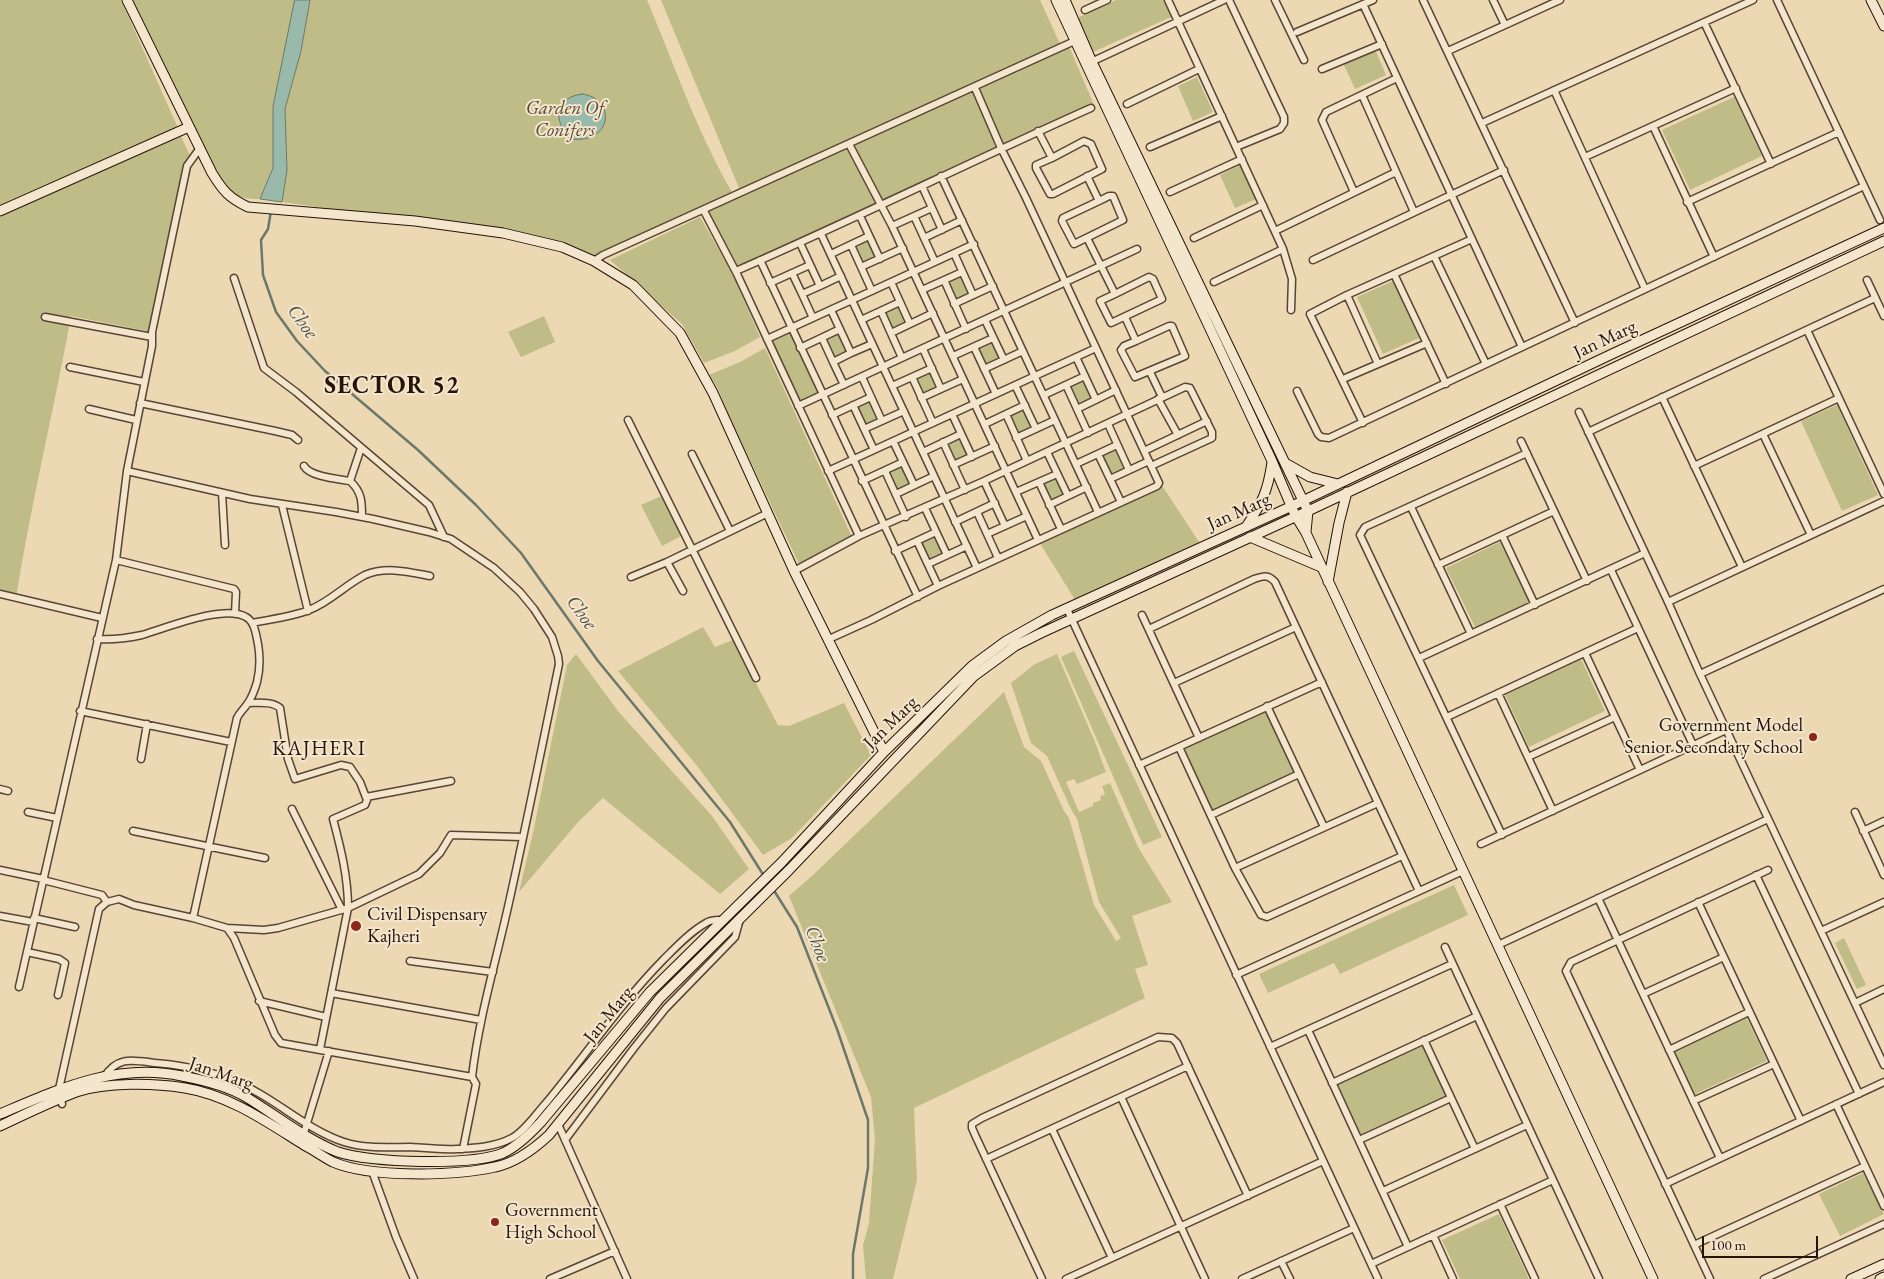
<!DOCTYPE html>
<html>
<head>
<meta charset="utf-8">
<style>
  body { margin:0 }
  #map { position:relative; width:1884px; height:1279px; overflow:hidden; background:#ecd8b2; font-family:"EB Garamond",serif }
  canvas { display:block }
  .scale { position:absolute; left:1702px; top:1236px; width:116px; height:22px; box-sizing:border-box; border:2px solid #26140b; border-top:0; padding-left:6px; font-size:15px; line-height:18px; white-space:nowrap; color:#26140b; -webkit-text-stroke:4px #f3e6cd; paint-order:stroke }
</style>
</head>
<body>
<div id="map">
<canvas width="1884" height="1279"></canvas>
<div class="scale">100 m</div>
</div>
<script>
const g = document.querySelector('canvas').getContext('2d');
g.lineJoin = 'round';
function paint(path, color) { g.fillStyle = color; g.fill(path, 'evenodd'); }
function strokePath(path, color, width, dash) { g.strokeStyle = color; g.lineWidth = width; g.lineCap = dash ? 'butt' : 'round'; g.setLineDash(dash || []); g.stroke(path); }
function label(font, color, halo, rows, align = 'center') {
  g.font = font + ' "EB Garamond",serif'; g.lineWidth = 4; g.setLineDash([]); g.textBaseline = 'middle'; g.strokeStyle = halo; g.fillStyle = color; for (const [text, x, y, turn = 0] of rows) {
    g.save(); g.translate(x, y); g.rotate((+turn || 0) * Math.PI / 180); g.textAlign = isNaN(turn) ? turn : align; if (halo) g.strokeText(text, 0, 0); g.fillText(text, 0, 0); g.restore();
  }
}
paint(new Path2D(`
  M0,0H121L178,128L0,210Z
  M132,0H296L273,107V168L260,199C232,199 229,192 216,169Z
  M310,0H647C674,64 697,132 732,192L739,188L661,0H1040L1061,46L1068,44L1094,105L734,270L704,205L591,258L548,240L282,202L287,170L285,109L301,51Z
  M1116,0H1163L1171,17L1093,52L1077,18Z
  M1375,49L1386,75L1355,89L1343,63Z
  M1197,77L1213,112L1193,121L1178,86Z
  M1734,97L1762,156L1690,190L1662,130Z
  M181,136L191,158L152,332L71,316C54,410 31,503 16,598L0,595V214Z
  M1240,165L1256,199L1235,208L1220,175Z
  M700,217L730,269L760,337L735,351L704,363L682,324L610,260Z
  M868,240L877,258L862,264L855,246Z
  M961,275L970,294L955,301L947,282Z
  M1393,281L1419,338L1383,354L1357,297Z
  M899,306L907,323L892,329L885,313Z
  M544,316L555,342L521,357L508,332Z
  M791,328L822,395L798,406L767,339Z
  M839,333L848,353L834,358L826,339Z
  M992,342L1000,359L985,365L978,348Z
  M765,348L852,537L799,564L730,418L717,387L709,375L740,362Z
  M931,372L938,388L922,395L915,378Z
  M1084,380L1093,399L1078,405L1070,386Z
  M870,400L879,420L865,426L857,407Z
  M1837,405L1878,495L1842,511L1801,421Z
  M1023,409L1032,427L1018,434L1009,416Z
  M960,437L969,456L954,462L946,443Z
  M1116,449L1125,469L1111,475L1102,456Z
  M902,466L910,484L897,490L889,472Z
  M1056,477L1064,495L1051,500L1042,483Z
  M1159,481L1205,551L1080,608L1038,540Z
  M664,495L681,536L662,546L641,505Z
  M935,536L944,554L929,560L921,542Z
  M1500,542L1530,603L1476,629L1446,568Z
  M703,627L715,647L733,640L778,725L789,726L844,703L871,755L792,838L763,855L698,767L618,671Z
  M1074,651L1162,837L1143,845L1061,657Z
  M576,654L618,711L712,816L749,869L720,894L603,798L578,822L519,892L533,833L567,665Z
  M1057,654L1095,742L1106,772L1077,784L1074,779L1066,782L1079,812L1093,806V803L1101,800L1100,797L1105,794L1102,786L1110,783L1138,847L1172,902L1132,916L1148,965L1135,969L1145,998L914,1108L917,1180L893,1279H866L863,1245L869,1223L875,1139L871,1097L789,896L813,875L1004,692L1024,747L1041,761L1064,811L1069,818L1094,905L1116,941L1121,938L1099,902L1077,819L1070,807L1047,756L1031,743L1011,683L1035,664Z
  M1581,659L1605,711L1529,747L1505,695Z
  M1267,706L1299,774L1211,815L1179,747Z
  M1454,885L1468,915L1340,974L1334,963L1268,993L1259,974Z
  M1844,938L1866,985L1857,989L1835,943Z
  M1747,1018L1767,1061L1695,1094L1675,1052Z
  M1423,1046L1446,1096L1361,1134L1338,1084Z
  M1863,1173L1884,1214L1840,1236L1819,1194Z
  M1499,1214L1529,1279H1460L1442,1240Z`), '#c0bc87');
const water = new Path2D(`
  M295,0H310L301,51L285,109L287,170L282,202L260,199L273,168V107Z
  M582,94C616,98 614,144 570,139C553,120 554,98 582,94Z`);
paint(water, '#99baaa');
strokePath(water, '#6b786a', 1);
strokePath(new Path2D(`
  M271,211L268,229L261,240L263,275L276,312L297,341L325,371L418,450L476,505L521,553L598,661L730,822L764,876
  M773,889L797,927L837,1029L868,1120V1168L853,1254V1279`), '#6b786a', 2.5);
const street = new Path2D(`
  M1168,0L1283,249L1292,279L1291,310
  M1229,0L1284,117V123L1280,129L1236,147
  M1275,0L1304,60
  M1423,0L1575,323
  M1493,0L1505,25
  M1777,0L1880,220
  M1363,4L1522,347
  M1085,10L1107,0
  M1704,22L1771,164
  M1297,32L1373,0
  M1448,51L1560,0
  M1089,63L1224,0
  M1322,69L1382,44
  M1554,90L1645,289
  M1362,95L1414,212
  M1127,104L1199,69
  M1482,123L1753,0
  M1653,126L1714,257
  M1038,131L1052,158L1084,141L1091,144L1102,169L1053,194H1050L1036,168V165L1052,158
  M849,144L892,226L1038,540
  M1150,147L1222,116
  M1585,157L1736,88
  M941,176L1098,512
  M1087,176L1099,201L1109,196H1113L1123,220L1074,244L1062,221L1063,218L1099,201
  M922,186L942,230
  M1170,192L1242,159
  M1354,192L1322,120L1326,112L1397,78
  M1687,202L1839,132
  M704,211L737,274L859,536
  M860,216L880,259
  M914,216L935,262
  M892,226L932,208
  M1275,231L1396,172
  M821,234L977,568
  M924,238L962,220
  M1087,238L1115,294L1149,277L1153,279L1162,299L1111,323L1100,301L1115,294
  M1194,238L1263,205
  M800,243L820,286L802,294L813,318
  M851,245L872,291
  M954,253L973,295
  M831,254L869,236
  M1434,256L1486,364
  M760,260L918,597
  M1313,260L1504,170
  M594,261L603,255L1079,39
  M861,267L903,248
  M736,271C855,219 972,161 1091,108
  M792,273L802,294
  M1394,274L1446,384
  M234,278L264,368L296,392L429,505L444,537
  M944,280L966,329
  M1867,280L1884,316
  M891,282L910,324
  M1214,282L1283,249
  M770,283L810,265
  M820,286L841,276
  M922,290L962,272
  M1347,295L1378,364
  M954,304L993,286
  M831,310L851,353L833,362L844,385
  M881,311L902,358
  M45,317L152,337
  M1125,317L1136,341L1169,326H1172L1185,356L1135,377L1121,350L1124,346L1136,341
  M861,320L900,302
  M985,320L1004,360
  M1807,330L1884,494
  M891,333L933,313
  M822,338L833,362
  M767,339L974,244
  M974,347L996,394
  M800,348L840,329
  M923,349L941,389
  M851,353L872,344
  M953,356L993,338
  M1076,357L1096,400
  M70,367L144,382
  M984,369L1023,351
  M1150,372L1162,397
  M862,377L882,421
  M912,377L933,423
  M1343,379L1427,343
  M1015,385L1036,429
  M1066,385L1088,433
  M892,386L932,368
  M1297,391L1318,434L1321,437L1329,438L1864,186
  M1044,395L1085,376
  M1662,397L1742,567
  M921,398L963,379
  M1158,399L1178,435
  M140,403L275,431L292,435L298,440
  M853,405L874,450
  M798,406L1137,249
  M89,409L136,420
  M1077,409L1116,390
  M1579,412L1668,602L1700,674L1884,1065
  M952,414L972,457
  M1006,414L1027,461
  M832,415L871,397
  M628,420L756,678
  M1363,423L1310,314L1347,295L1472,239
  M985,424L1025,405
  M1108,424L1129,470
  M864,429L904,411
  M1588,432L1875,298
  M1763,434L1811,535
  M1016,438L1055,420
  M893,441L914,485
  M1521,441L1587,581
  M943,442L965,490
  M361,448L350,481C362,492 362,502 362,517
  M1144,451L1207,421
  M923,452L961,434
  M1047,452L1068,496
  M692,454L730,531
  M1098,454L1121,502
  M1076,464L1117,445
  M953,465L995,446
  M304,466C310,477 339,479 350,481
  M1694,466L1839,398
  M828,471L1096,348
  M885,471L906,517
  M1110,479L1149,461
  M862,481L903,462
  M984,481L1005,526
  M1039,482L1061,529
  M1016,492L1057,474
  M222,493L225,545
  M896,494L934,476
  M282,505L308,611
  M1049,505L1087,487
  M1411,507L1471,634
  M925,508L947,555
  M977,512L998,558
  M955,522L995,503
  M987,534L1027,516
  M1502,535L1535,605
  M917,541L938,586
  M895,551L936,532
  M116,560L234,589L236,592L235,614
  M667,562L683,591
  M928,564L967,546
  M1438,565L1554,511
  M1611,570L1693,745
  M794,571L859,536L984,481L1185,387L1190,388L1212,432V438L1151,466
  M631,577L667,562L768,513
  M0,594L102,618
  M1668,602L1884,501
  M1067,609L1378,1279
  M1142,615L1199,738
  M252,623C271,619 292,617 309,610C330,602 345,585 365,575C386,566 409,572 430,576
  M1149,629L1254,579C1263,576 1268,574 1275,582L1419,891
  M97,639C112,640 128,638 142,635C166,628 224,604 246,617C255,622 256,635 258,644C260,656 260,670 257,682C255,689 252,697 248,703C244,709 240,712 237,718L193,918
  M829,639L871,620L938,586L1157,486L1159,483L1026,198L1001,148L975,88
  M1585,653L1640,770
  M1419,658L1645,553
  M1700,674L1884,589
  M1174,683L1296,627
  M1498,693L1553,811
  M248,703C258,703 272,701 280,708L288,759L295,779L341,765L350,767L360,782L367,800L365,805L333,819C341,849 348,877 348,908L419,874L440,853L451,835L522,837
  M1267,706L1324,827
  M80,711L231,742
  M1447,717L1638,628
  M1179,747L1235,868L1261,915L1267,917L1402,856
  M1528,757L1615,717
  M141,759L147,724
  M1139,765L1322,682
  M0,789L8,791
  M366,797L451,781
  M292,809L342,910
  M28,812L57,818
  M1855,812L1884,875
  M1211,815L1299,774
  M133,831L265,858
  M1863,831L1884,821
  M1502,835L1360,535L1365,527L1527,453
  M1481,844L1726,730
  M1235,868L1378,803
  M0,870L43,879L47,881L102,895L107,902
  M1756,875L1859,1094
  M1598,898L1720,1158
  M1698,902L1801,1121
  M0,916L33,922
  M34,918L75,927
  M227,928L264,930L278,928L348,908L320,1049
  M1821,931L1884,902
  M1498,945L1768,819
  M1445,947L1599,1279
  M27,952L59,959L65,963L58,995
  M410,961L493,972
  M1236,975L1463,871
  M19,987L116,560L127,471L152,346V332L187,166L200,148
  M331,993L481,1020
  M1643,994L1724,957
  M259,1001L326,1017
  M1855,1003L1884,989
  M1308,1030L1408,1247
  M1424,1040L1475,1149
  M1270,1047L1452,964
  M1669,1050L1749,1012
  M104,1077C118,1056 132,1060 155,1063C193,1066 229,1075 262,1095C289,1111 314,1132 344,1142C366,1149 388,1147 411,1147C426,1148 441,1150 457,1149C475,1148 495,1147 512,1138C525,1131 536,1114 546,1103C586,1055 619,1005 663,960C676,947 690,932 706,923C711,919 718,920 724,920
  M1332,1083L1477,1016
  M1121,1097L1205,1279
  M1693,1101L1774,1064
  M62,1104L59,1089L99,909L107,902L119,899L134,905L193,918L227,928L234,938L275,1035L281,1043L472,1077C479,1016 497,958 510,898C527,821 543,742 559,664L558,656L552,637L534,609L520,592L494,568L451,539L429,532L373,519L336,512L250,499L127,471
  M1836,1104L1884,1206
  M558,1124L627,1279
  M1052,1129L1112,1258
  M304,1133L329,1051
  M565,1140L634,1048L666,1008L735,937L740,919
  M1359,1140L1451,1098
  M463,1149L476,1084L472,1077
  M986,1159L1188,1066
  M372,1171L396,1237L414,1279
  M1665,1184L1884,1082
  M1383,1191L1527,1125
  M1500,1204L1535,1279
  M1433,1235L1453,1279
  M1694,1245L1865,1166
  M1281,1261L1290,1279
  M1371,1264L1553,1180
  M550,1279L615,1251
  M1042,1279L976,1137L972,1128V1124L982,1118L1158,1037L1172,1038L1177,1043L1248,1196
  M1066,1279L1323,1161
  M1242,1279L1354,1228
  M1710,1279L1566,971L1571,962L1768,870
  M1764,1279L1884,1224`);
const secondary = new Path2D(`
  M127,0L212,173C223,191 229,198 248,207L415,221L503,233L562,247L594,261L633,285L680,333L713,393L794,571L884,752
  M1056,0L1272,461L1295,515L1306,533L1653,1279
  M1065,0L1092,62L1308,511L1306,532
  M1871,0L1884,26
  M0,211L189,127
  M1285,463L1310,477L1338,484
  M1246,527C1262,503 1268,491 1272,462
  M1250,537L1321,567
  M1328,582L1339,523L1347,492
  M0,1114C59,1089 116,1062 182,1076C203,1080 228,1086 246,1097C276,1115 305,1139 338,1152C369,1163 472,1166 503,1153C518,1146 530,1134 541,1122L650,992L782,862L884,752L972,666L1006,641L1052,615L1292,506L1612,354L1884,228
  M0,1126C25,1114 50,1102 76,1092C107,1082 153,1083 185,1088C229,1095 267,1122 304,1145C314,1150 323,1157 333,1162C370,1178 455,1176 495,1167C515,1163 534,1149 549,1135L660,998L789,870L974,676L1015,646L1041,633L1308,511L1884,241
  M1851,1279L1884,1264
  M1880,1279L1884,1277`);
strokePath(street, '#584535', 9);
strokePath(secondary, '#26140b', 11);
strokePath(street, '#f3e6cd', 6);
strokePath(secondary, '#f3e6cd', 9);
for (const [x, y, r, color] of [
  [1813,737,5,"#8f2418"],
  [356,926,6,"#8f2418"],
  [495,1222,5,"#8f2418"]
]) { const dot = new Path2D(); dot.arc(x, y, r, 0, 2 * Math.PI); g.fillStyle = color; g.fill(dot); strokePath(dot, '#f3e6cd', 2); }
label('italic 19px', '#544630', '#f3e6cd', [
  ["Garden Of",565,109],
  ["Conifers",565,131]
]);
label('19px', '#26140b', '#f3e6cd', [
  ["Jan Marg",1605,340,-25],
  ["Jan Marg",1239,512,-24],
  ["Jan Marg",891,723,-44],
  ["Jan Marg",609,1015,-51],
  ["Jan Marg",221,1074,19]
]);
label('19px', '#26140b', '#f3e6cd', [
  ["Government Model",1803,726,"right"],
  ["Senior Secondary School",1803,748,"right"],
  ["Civil Dispensary",367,915],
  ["Kajheri",367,937],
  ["Government",505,1211],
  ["High School",505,1233]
], 'left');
label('italic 20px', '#4e4e43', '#f3e6cd', [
  ["Choe",302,322,54],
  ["Choe",581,613,54],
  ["Choe",817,944,69]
]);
g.letterSpacing = '1px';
label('21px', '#26140b', '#f3e6cd', [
  ["KAJHERI",319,749]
]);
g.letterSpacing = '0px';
g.letterSpacing = '1px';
label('bold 24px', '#26140b', '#f3e6cd', [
  ["SECTOR 52",392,386]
]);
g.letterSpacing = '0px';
</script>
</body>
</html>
